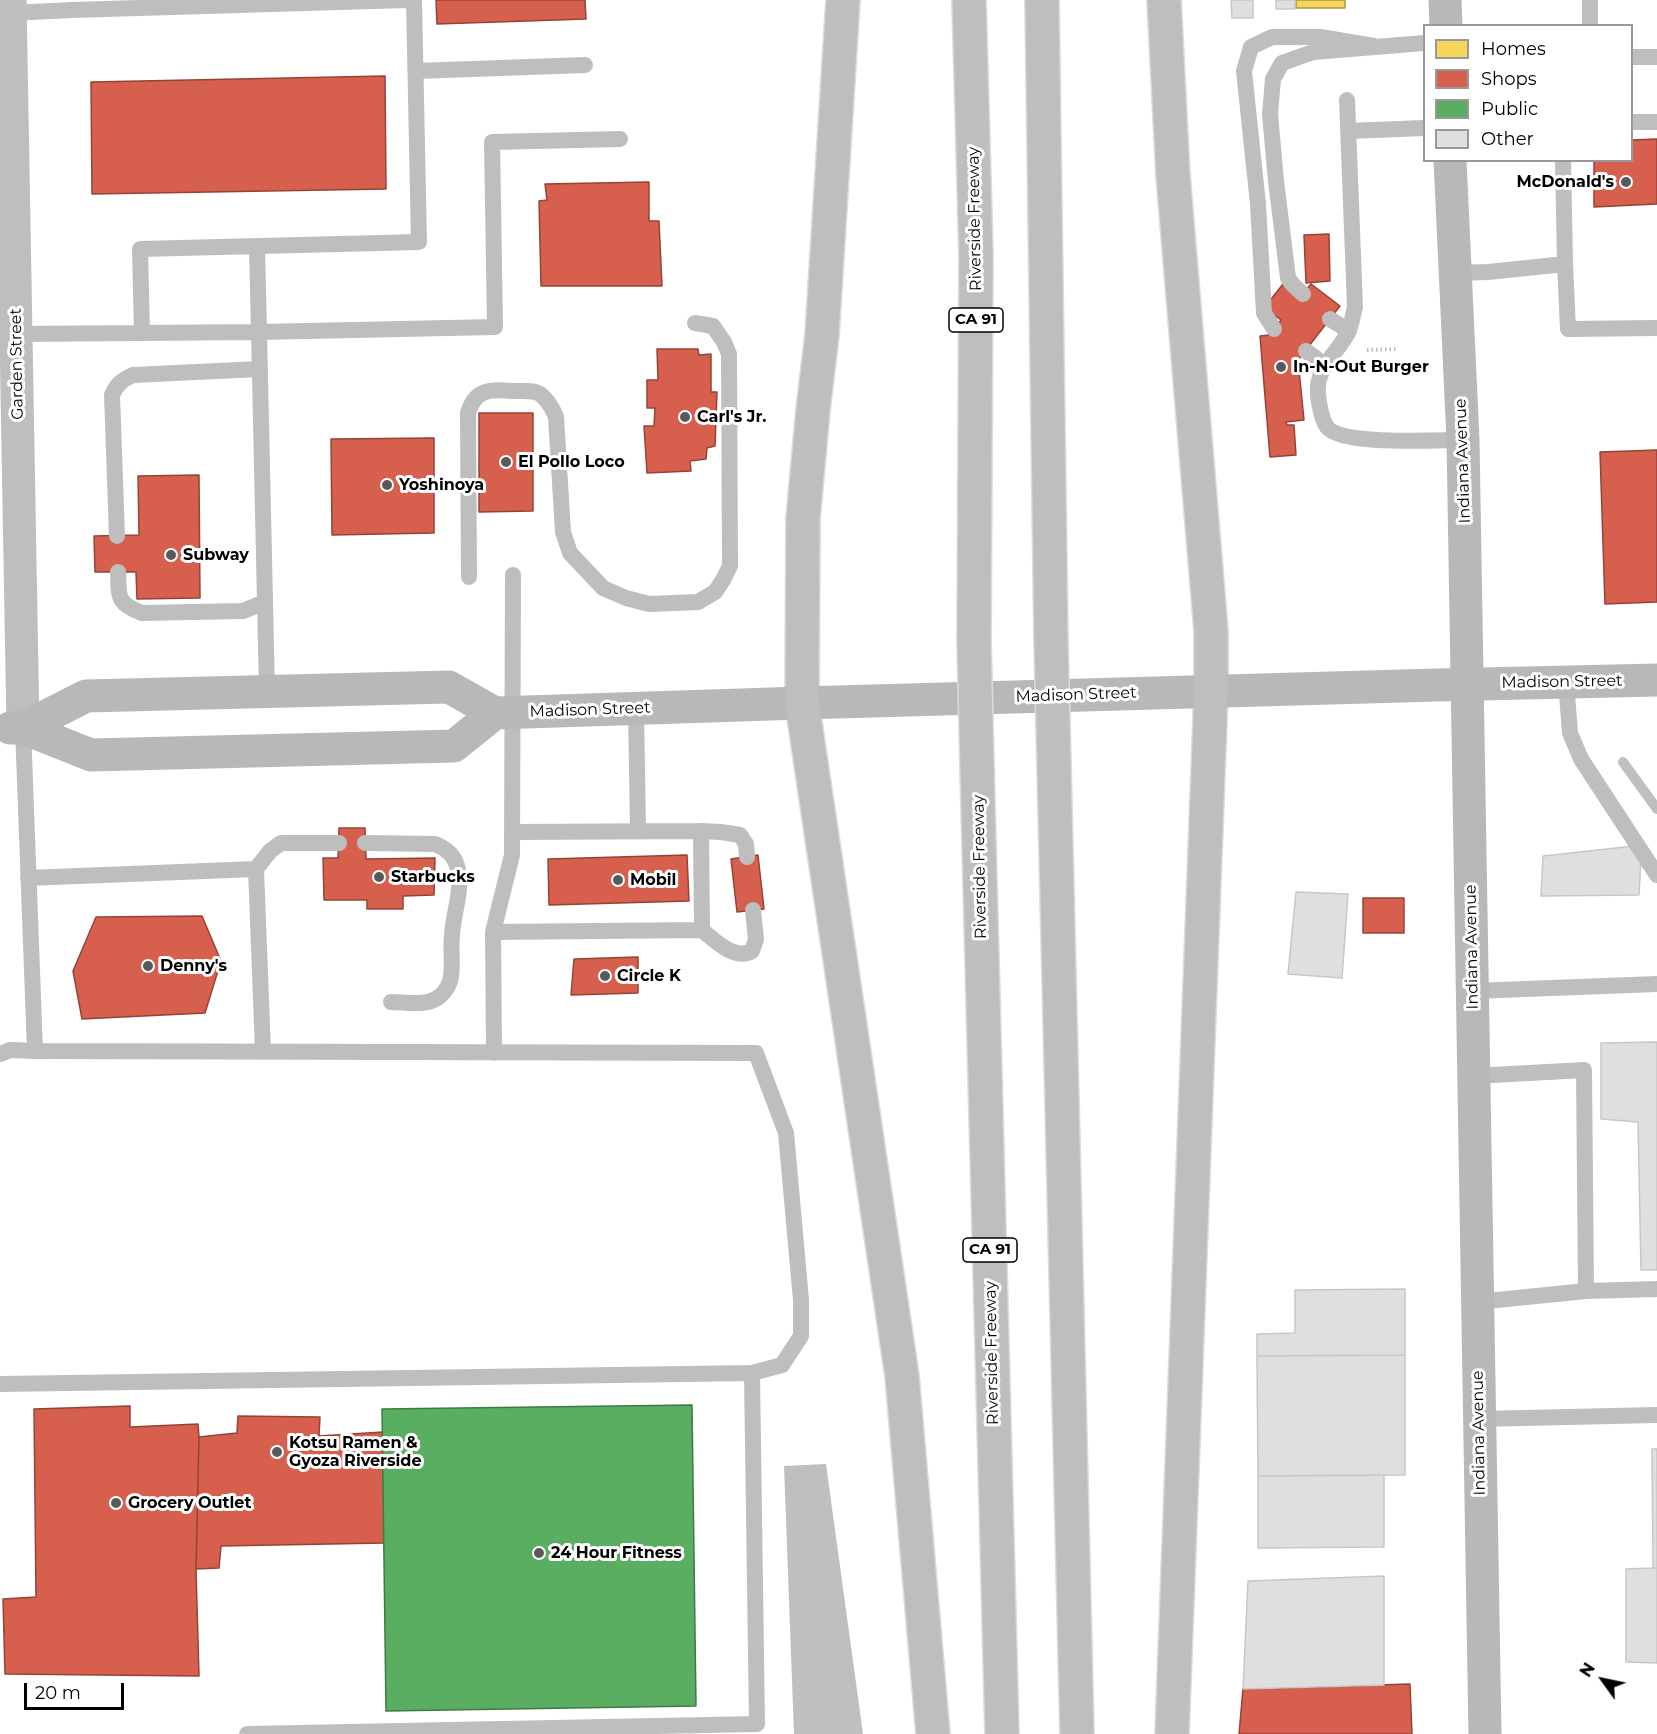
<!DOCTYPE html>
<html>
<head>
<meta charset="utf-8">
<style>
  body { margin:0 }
  #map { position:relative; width:1657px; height:1734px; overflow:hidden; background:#fff; font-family:Montserrat,sans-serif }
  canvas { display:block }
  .legend { position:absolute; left:1423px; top:24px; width:210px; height:138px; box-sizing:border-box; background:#fff; border:2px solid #999; margin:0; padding:8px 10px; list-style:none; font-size:18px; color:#000 }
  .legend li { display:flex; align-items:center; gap:12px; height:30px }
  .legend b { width:30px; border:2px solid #999 }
  .north { position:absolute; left:1573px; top:1650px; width:60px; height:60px; -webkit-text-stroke:4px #fff; paint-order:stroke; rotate:303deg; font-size:16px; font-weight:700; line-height:24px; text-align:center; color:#000 }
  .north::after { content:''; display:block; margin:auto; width:21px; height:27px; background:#000; clip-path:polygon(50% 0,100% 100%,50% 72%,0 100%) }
  .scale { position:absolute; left:24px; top:1683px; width:100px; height:27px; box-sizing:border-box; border:3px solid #000; border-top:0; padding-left:8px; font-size:18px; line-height:21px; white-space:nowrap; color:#000; -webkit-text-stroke:4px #fff; paint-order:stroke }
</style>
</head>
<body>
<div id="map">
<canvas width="1657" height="1734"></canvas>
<ul class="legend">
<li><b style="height:16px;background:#f6d55c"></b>Homes</li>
<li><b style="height:16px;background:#d6604d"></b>Shops</li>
<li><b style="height:16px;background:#5aae61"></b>Public</li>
<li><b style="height:16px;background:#dfdfdf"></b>Other</li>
</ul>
<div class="north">N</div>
<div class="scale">20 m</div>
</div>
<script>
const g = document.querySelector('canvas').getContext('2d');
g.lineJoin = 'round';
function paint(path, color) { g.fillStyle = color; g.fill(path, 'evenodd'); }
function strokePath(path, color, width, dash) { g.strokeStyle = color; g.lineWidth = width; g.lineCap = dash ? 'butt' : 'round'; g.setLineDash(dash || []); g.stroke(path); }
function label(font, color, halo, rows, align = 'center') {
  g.font = font + ' Montserrat,sans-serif'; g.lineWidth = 6; g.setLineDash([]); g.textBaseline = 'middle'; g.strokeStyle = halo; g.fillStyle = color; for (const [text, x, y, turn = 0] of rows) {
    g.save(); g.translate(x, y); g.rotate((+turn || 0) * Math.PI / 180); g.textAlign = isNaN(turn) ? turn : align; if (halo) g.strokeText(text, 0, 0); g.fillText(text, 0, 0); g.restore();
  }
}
paint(new Path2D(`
  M826,1464L863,1734H794L784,1466Z`), '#bfbfbf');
const homes = new Path2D(`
  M1296,0H1345V8H1296Z`);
paint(homes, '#f6d55c');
strokePath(homes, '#ac9540', 1.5);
const shops = new Path2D(`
  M436,0H585L586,19L437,24Z
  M385,76L386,189L92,194L91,82Z
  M1657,139V204L1594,207V160H1632V140Z
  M649,182V221H659L662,286H541L539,201L547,200L545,184Z
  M1329,234L1330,281L1306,283L1304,235Z
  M1283,284L1300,297L1311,284L1340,306L1298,360L1304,420L1286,422L1287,425H1294L1296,455L1270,457L1260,336L1269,335L1281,320L1264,308Z
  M657,349H698L699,355L711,354V392H717L715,446L707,448L706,459L690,461L691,471L647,473L644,426H654L655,408H647V380H658Z
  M479,413H533V511L479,512Z
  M434,438V533L332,535L331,439Z
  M1657,450V602L1605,604L1600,452Z
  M199,475L200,598L137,599L136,572H95L94,536L139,535L138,476Z
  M339,828H365L366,859L435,858L434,895L403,896V909H367V900H324L323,858H338Z
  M687,855L689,901L549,905L548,859Z
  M758,855L764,909L737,912L731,859Z
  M1363,898H1404V933H1363Z
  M202,916L221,961L205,1013L82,1019L73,971L96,917Z
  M638,957V993L571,995L574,959Z
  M130,1406V1427L198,1424L199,1437L196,1569L199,1676L5,1674L3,1599L36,1597L34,1409Z
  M238,1416L320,1417L319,1436L383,1432L384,1543L221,1546L219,1568L196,1569L199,1437L237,1433Z
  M1410,1684L1412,1734H1239L1243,1689Z`);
paint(shops, '#d6604d');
strokePath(shops, '#964336', 1.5);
const public = new Path2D(`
  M692,1405L696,1706L386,1711L382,1409Z`);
paint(public, '#5aae61');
strokePath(public, '#3f7a44', 1.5);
strokePath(new Path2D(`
  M1623,762L1657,809`), '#bfbfbf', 10);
const building = new Path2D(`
  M1231,0H1253V18H1232Z
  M1276,0H1295V9H1276Z
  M1634,846L1641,859L1639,895L1541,896L1543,856Z
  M1296,892L1348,894L1342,978L1288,974Z
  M1657,1042V1270H1641L1638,1122L1601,1119V1043Z
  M1405,1289V1355L1257,1356V1334L1295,1333V1290Z
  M1405,1355V1475L1258,1476L1257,1356Z
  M1652,1449H1657V1568H1653Z
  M1384,1475V1547L1258,1548V1476Z
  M1653,1568H1657V1663L1626,1662V1569Z
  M1384,1576V1685L1243,1689L1248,1581Z`);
paint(building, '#dfdfdf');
strokePath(building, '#c7c7c7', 1.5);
const highway = new Path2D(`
  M843,0L822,335L813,410L803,519L802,703L902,1376L933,1734
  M969,0L976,255L974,641
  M1042,0L1051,640
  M1164,0L1173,175L1211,631V692L1172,1734
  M977,766L1002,1734
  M1054,766L1077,1734`);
strokePath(highway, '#dbdbdb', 36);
strokePath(new Path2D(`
  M1367,350L1397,349`), '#b9b9b9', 4, [1.5, 3]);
strokePath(new Path2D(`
  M1590,0V26
  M11,13L72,10L406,0
  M1632,57H1657
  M416,71L585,65
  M1347,100L1355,307C1353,314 1352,323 1349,330C1342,349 1320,362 1318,386C1317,396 1321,419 1327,427C1341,446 1437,440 1463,440
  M1632,122H1657
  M1348,131L1424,128
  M1563,160L1565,264
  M257,247L259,332L495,327L492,142L620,139
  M1455,273L1488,272L1565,264L1568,329L1657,328
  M1303,294L1293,285L1288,278L1276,181L1270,114L1273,79L1282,63L1313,52L1424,43
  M1330,319L1349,331
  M1274,329L1264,313L1258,204L1244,71L1251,47L1272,37H1320L1374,46
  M142,333L140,249L419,242L414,0
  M16,334L259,332L267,692
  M1306,351L1325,365
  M117,536L112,395C117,384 122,380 133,375L260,369
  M118,572C119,597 116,603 142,613L243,611L265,602
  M469,577L468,413C476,386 494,390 517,391C524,391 534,390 540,394C548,400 552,407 556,417L563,532L570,553L603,588L626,598L649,604L698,602L715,592L723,580L730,566L729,354L724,342L713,326L695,323
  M1566,682L1570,733L1581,759L1657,875
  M636,708L638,831
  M701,831L721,832L740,835L746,844L747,857
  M365,843L435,844C445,848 454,855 457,866C464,888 453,913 452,935C450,949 454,967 450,981C448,987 445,992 440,996C428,1007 406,1002 391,1002
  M256,869L270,851L281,843H339
  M28,878L256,869L263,1052
  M702,930C714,940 735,961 752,951L756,939L753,910
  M493,932L702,930L701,831L513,832
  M1473,991L1657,984
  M494,1053L493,932L512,855L513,575
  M0,1054L10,1050L35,1051
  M1474,1076L1584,1070L1586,1291
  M1477,1302L1586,1291L1657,1289
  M0,1384L752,1373L782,1365L801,1336V1300L786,1133L756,1053L35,1051L23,728
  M1479,1419L1657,1415
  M247,1734L757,1724L752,1373`), '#bebebe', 16);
strokePath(new Path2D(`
  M10,0L23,728`), '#bebebe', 33);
strokePath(new Path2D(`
  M1445,0L1446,26
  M1450,160L1463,440L1485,1734
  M10,728H23L91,755L454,746L495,713
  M23,728L86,696L449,687L495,713L802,703L1437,685L1657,680`), '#b8b8b8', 33);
strokePath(highway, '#bebebe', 33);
const highwayBridge = new Path2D(`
  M1051,640L1054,766
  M974,641L977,766`);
strokePath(highwayBridge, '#dbdbdb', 36, []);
strokePath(highwayBridge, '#bebebe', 33);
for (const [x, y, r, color] of [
  [1626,182,6,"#595959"],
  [1281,367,6,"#595959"],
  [685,417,6,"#595959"],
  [506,462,6,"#595959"],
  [387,485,6,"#595959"],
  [171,555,6,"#595959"],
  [379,877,6,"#595959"],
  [618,880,6,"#595959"],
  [148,966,6,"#595959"],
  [605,976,6,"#595959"],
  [277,1452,6,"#595959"],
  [116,1503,6,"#595959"],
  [539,1553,6,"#595959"]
]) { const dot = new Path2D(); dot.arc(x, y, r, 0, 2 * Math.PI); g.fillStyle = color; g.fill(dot); strokePath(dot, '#fff', 2); }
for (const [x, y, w] of [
  [976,320,54],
  [990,1250,54]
]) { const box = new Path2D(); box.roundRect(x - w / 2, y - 12, w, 24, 4.5); g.fillStyle = '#fff'; g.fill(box); strokePath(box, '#000', 1.5); }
label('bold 15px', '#000', null, [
  ["CA 91",976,320],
  ["CA 91",990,1250]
]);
label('bold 16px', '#000', '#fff', [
  ["McDonald's",1614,182,"right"],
  ["In-N-Out Burger",1293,367],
  ["Carl's Jr.",697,417],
  ["El Pollo Loco",518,462],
  ["Yoshinoya",399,485],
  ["Subway",183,555],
  ["Starbucks",391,877],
  ["Mobil",630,880],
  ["Denny's",160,966],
  ["Circle K",617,976],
  ["Kotsu Ramen &",289,1443],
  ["Gyoza Riverside",289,1461],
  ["Grocery Outlet",128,1503],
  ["24 Hour Fitness",551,1553]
], 'left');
label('16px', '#000', '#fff', [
  ["Riverside Freeway",975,219,-91],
  ["Garden Street",17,364,-91],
  ["Indiana Avenue",1463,461,-92],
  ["Madison Street",1562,682,-1],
  ["Madison Street",1076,695,-2],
  ["Madison Street",590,710,-2],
  ["Riverside Freeway",980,867,-91],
  ["Indiana Avenue",1472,947,-91],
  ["Riverside Freeway",992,1353,-91],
  ["Indiana Avenue",1479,1433,-91]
]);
</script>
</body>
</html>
